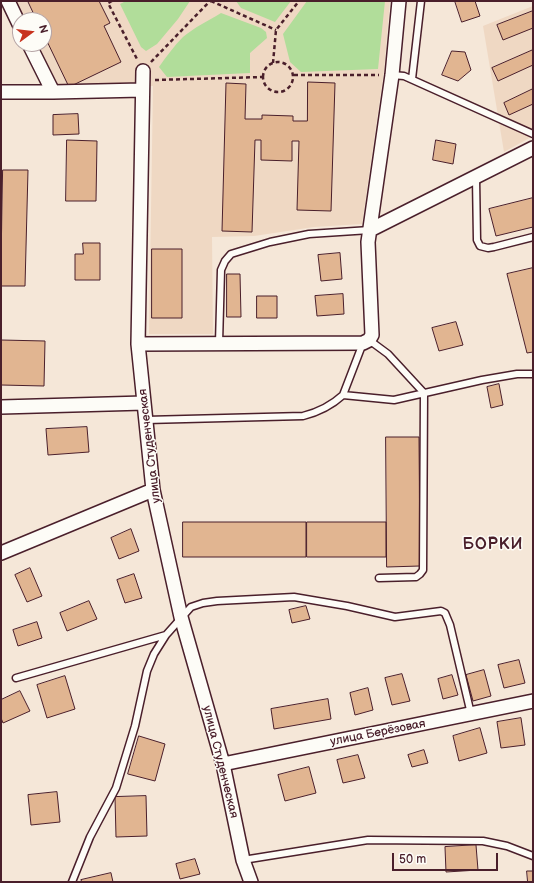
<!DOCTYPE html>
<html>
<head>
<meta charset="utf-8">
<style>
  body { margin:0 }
  #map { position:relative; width:534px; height:883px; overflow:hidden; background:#f5e7d8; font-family:"Balsamiq Sans",sans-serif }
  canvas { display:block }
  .frame { position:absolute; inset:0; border:2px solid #4a1f2b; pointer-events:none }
  .north { position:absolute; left:12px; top:12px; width:40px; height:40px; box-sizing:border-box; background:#fdfcf7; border:1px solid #b5a4a5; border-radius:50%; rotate:75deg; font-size:11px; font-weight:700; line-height:16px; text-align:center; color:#4a1f2b }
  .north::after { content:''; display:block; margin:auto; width:14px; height:18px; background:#c8321e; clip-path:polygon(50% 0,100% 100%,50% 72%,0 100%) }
  .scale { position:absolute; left:392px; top:853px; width:106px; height:18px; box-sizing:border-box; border:2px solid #4a1f2b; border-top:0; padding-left:5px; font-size:12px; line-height:14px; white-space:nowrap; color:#4a1f2b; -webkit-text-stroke:3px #fdfcf7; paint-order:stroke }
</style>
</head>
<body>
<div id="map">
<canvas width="534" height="883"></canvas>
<div class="frame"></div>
<div class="north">N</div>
<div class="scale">50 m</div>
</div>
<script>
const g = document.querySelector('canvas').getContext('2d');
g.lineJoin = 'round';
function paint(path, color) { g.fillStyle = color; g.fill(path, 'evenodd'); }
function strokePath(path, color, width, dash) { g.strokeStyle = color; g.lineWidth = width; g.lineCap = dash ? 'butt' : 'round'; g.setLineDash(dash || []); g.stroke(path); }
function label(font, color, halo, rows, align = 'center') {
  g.font = font + ' "Balsamiq Sans",sans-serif'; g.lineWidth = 3; g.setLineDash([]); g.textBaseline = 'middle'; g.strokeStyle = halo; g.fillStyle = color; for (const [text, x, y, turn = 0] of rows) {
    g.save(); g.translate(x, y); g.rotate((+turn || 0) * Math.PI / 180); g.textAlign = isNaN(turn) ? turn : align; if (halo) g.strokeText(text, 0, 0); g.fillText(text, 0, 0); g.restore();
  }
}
paint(new Path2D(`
  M14,1H390L384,70L362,224L314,227L254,236L212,237L213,334H149L153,86L58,88L36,44H44V20H24Z
  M533,6V136L504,152L483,26Z`), '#efd8c3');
paint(new Path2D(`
  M126,1H190L178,19L157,44L146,51L141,47L120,4Z
  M236,1H291L275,22L241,8Z
  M307,1H385L378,69L301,72L290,62L283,34Z
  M221,13L261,28L266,32L267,38L250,53V73L167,77L159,67C166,57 174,46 183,37C195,27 208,21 221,13Z`), '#b1dd9a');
const building = new Path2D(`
  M28,1H99L110,23L104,26L121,62L69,87L44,35V20H37Z
  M455,1H475L480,16L462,22Z
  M533,11V28L503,40L497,25Z
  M533,50V65L498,81L492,68Z
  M452,51L465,52L471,70L458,81L442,75Z
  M308,82L335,83L331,211L297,210L299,141H292V161L261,160V140H255L252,232L222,231L226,83L246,84L245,119H262V115L293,116V121H307Z
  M533,89V104L509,115L504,103Z
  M78,114L79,134L53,135V115Z
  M67,140L97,141L96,201H66Z
  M436,140L456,144L453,164L433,160Z
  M3,170H28L25,286H1Z
  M533,198V227L496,236L489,209Z
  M83,243H100V280H75V254H83Z
  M152,249H182V318H152Z
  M340,253L342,279L321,281L318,255Z
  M533,268V352L527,353L507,274Z
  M227,274H240L241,317H227Z
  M343,294L344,314L317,316L315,296Z
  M257,296H277V318H257Z
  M456,322L463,345L439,351L432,328Z
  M1,340L45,341L44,386L1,385Z
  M499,384L503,405L491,408L487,387Z
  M87,427L89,452L48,455L46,429Z
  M386,437H419L420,566L387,567Z
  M183,522H306V557H183Z
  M307,522H386V557H307Z
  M131,529L139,551L119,559L111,538Z
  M30,568L42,596L27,602L15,575Z
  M134,574L142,598L125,603L117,580Z
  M89,601L97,619L67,631L60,613Z
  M306,606L310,619L292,623L289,610Z
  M37,622L42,638L18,646L13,630Z
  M519,660L525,683L504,688L498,665Z
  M484,670L491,696L473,701L466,675Z
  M402,674L410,701L392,705L385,678Z
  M452,675L458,695L443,699L438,679Z
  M65,676L75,709L47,718L37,685Z
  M368,688L373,710L355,715L350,693Z
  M20,691L30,711L3,723L1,718V700Z
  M328,699L331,719L274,729L271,709Z
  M521,718L525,745L501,748L497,722Z
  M480,728L487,753L459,761L453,736Z
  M139,736L165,744L155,781L128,774Z
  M424,750L428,763L412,767L408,755Z
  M358,755L365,778L343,783L337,760Z
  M309,767L316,793L285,801L278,775Z
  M57,792L60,822L31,825L28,795Z
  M146,796L147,836L116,837L115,797Z
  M476,845L478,870L446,872L445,847Z
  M195,859L200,874L180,879L176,864Z
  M527,871H533V882H528Z
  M111,873L113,882H82L81,880Z`);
paint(building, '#e1b591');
strokePath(building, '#4a1f2b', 1);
const lane = new Path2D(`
  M392,75L404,76L533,134
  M412,79L421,1
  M476,178L477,240L480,246L488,248L494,247L533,237
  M369,340L388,354L424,393L423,570L420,574L416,577L379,578
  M219,343L221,270L225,261L231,254L270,242L309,234L370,230
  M343,395L363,343
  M146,420L303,416C319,412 331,406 343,395L394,400L482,380L517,374H533
  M16,678L166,635
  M243,860L368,840L483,841L507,846L533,856
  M72,882L90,837L116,788L135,726L147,671L154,654L166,635L191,607L203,603L217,601L294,597L347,606L395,617L441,611L445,613L450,625L471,714`);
const street = new Path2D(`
  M8,1L20,26
  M29,44L53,92L142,90
  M143,71L138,344L153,490L181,617L223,764L243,860L251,882
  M1,92H53
  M370,230L533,148
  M138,344L363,343L369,340L372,335L368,242L392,75L399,1
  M1,407L144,403
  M1,553L153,490
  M223,764L533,701`);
strokePath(lane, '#4a1f2b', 9);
strokePath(street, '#4a1f2b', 16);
strokePath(new Path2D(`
  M112,1L108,3L138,61
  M211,1L276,30
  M263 77a15 15 0 1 1 30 0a15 15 0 1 1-30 0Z
  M151,62L210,1
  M273,63L276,30L299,1
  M294,75H379
  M155,80L263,77`), '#4a1f2b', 2.5, [4, 3]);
strokePath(lane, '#fdfcf7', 6);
strokePath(street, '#fdfcf7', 13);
label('12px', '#4a1f2b', '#fdfcf7', [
  ["улица Студенческая",150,446,-97],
  ["улица Берёзовая",378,733,-11],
  ["улица Студенческая",220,762,76]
]);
g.letterSpacing = '1px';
label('bold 16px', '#4a1f2b', '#fdfcf7', [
  ["БОРКИ",493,545]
]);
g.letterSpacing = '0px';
</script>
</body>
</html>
